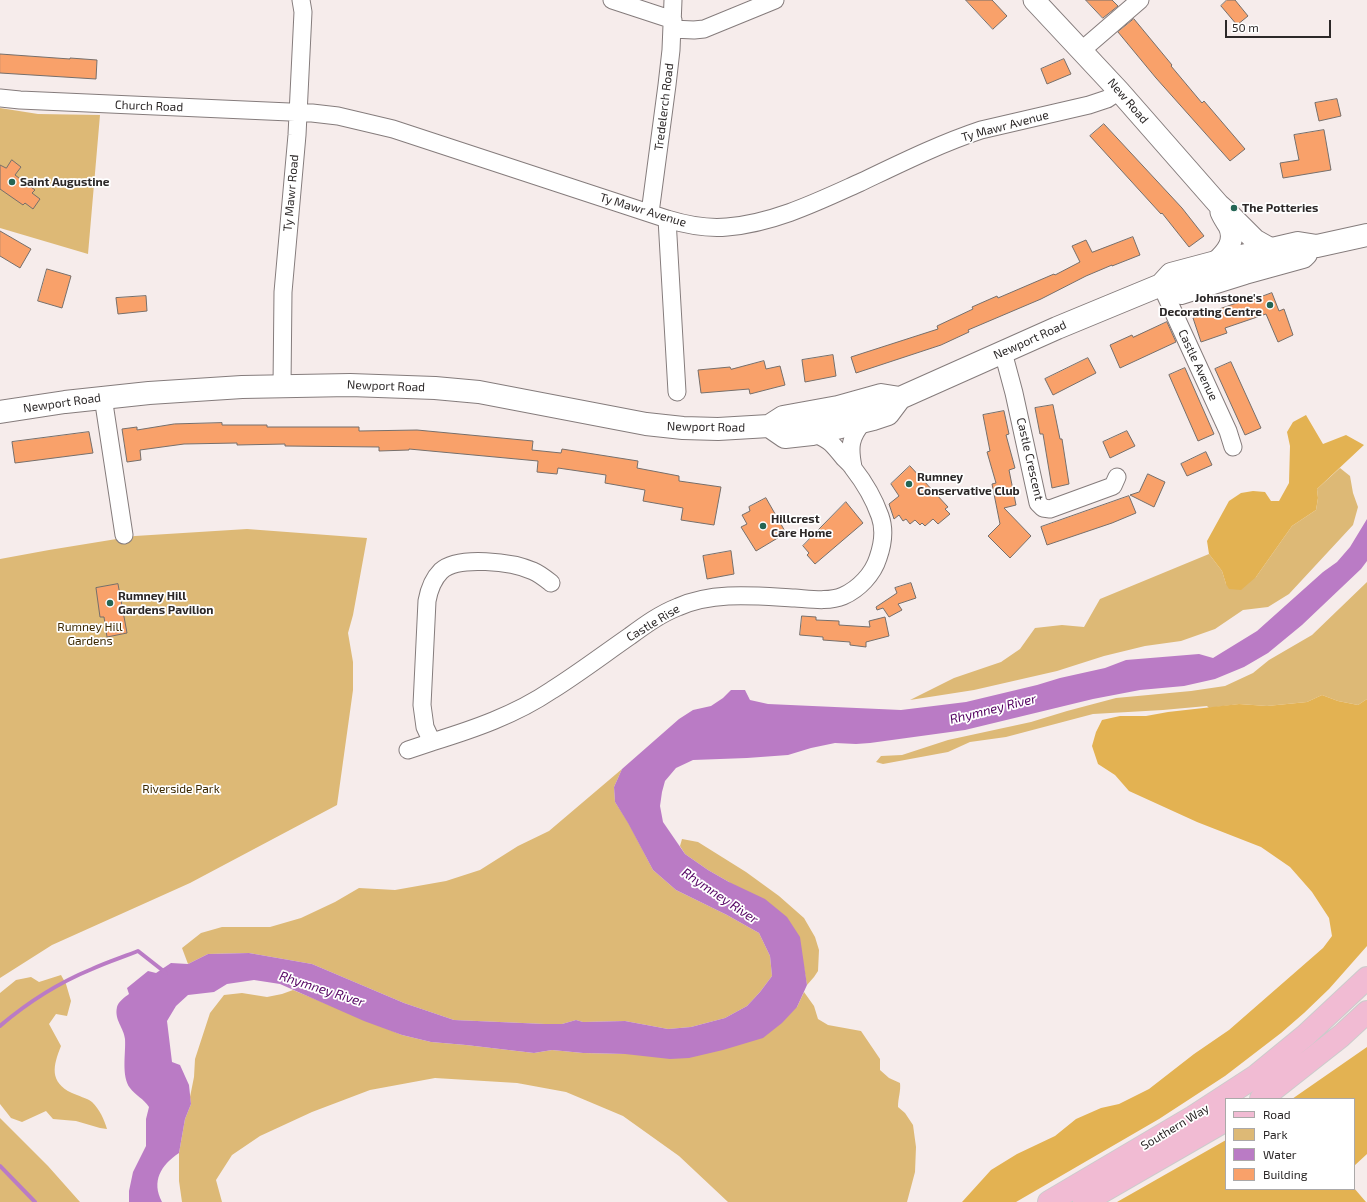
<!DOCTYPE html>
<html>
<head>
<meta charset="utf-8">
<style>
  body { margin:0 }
  #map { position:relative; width:1367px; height:1202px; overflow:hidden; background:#f6eceb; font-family:"Exo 2",sans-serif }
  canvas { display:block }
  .legend { position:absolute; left:1225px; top:1098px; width:130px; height:92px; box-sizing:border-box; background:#fff; border:1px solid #aba9a9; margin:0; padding:5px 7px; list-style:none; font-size:12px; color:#2c2828 }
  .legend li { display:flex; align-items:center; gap:8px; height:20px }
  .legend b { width:20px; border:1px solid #aba9a9 }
  .scale { position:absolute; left:1225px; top:20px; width:106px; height:18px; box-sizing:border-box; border:2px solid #2c2828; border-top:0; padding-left:5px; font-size:12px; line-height:14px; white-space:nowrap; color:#2c2828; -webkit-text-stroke:3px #fff; paint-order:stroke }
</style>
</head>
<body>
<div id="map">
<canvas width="1367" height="1202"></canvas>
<ul class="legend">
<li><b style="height:5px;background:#f1bbd3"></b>Road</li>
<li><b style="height:11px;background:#ddb976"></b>Park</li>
<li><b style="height:11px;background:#ba7bc5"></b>Water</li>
<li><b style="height:11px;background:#f9a16a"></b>Building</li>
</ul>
<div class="scale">50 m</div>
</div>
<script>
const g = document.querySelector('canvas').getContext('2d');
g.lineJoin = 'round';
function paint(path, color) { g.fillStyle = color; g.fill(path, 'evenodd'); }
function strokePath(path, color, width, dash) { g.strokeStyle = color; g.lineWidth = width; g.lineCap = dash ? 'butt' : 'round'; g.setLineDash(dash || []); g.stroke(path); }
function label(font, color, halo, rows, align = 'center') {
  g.font = font + ' "Exo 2",sans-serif'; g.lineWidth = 3.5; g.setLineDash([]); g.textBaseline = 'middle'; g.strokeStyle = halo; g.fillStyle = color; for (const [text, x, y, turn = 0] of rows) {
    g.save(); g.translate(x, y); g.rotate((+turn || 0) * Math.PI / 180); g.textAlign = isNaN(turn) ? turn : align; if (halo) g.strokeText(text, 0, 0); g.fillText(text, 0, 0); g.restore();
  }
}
paint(new Path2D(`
  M0,108L38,114L100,115L88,254L0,228Z
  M1340,468L1350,476L1353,493L1358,507L1353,525L1289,594L1268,607L1243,610L1215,629L1181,641L1145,646L1104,656L1057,671L974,690L910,700L954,678L1001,662L1020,649L1035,628L1062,625L1084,627L1100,599L1209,554L1222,571L1226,584L1256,577L1292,526L1316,510L1318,498L1317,489Z
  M247,529L367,538L353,615L348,633L353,662V690L337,805L190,883L52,945L0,978V559L49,550L135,536Z
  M1367,582V699L1358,705L1338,701L1322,695L1307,702L1267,706L1239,704L1209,708L1207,706L1163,710L1093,714L1006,737L970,742L948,752L883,764L876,762L881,756L902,755L948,740L1031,722L1067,711L1116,698L1191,691L1225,686L1253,673L1269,660L1312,635Z
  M622,769L614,787L615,802L628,822L653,870L676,890L727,915L759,933L770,956L772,976L760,992L747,1006L725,1018L691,1027L668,1029L625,1021L583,1022L576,1020L562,1024H545L454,1020L404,1003L312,964L249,953L208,954L188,964L182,948L201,933L222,927H270L301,918L335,902L359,888L395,890L446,881L480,870L518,846L549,831Z
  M682,839L698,842L746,872L779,896L804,918L815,937L819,950L818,971L814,977L807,985L804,968L729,882L708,870L685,854L680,846Z
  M61,975L66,984L71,1001L67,1016L56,1014L49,1024L61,1046C53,1066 49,1082 72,1093C78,1096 87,1098 92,1102C100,1110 104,1119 107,1129L100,1128L76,1121L53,1119L46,1111L22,1122L11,1118L0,1104V993L16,980L31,977L39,982Z
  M293,990L402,1035L431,1042L466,1045L534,1053L552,1050L583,1053L625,1054L797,1007L804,992L814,1006L818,1019L828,1025L861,1031L880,1059V1070L889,1078L900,1083C901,1091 898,1098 898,1107L905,1113L913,1125L916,1147L915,1172L907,1202H728L679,1156L623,1116L566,1092L517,1083L435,1078L370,1090L312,1112L260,1136L232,1155L216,1180L222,1202H182L179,1181V1153L185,1119L191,1104L190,1097L194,1077L195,1059L210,1013L224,995L242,993L267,997L282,994Z
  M0,1118L48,1166L80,1202H0Z`), '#ddb976');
paint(new Path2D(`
  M1306,415L1323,444L1346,435L1364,445L1317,489L1318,498L1316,510L1292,526L1256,577L1241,590L1229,589L1226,584L1222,571L1209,554L1207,541L1229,501L1241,493L1253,491L1265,492L1271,501H1279L1289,483L1290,446L1287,432L1293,422Z
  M1322,695L1338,701L1358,705L1367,699V946L1329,989L1304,1013L1281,1033L1225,1076L1159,1119L1016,1202H962L991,1170L1017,1154L1055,1136L1076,1119L1101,1108L1119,1104L1149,1089L1194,1054L1229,1030L1323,948L1332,936L1329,918L1312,892L1290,867L1261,847L1197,822L1129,791L1115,775L1098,764L1092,746L1096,732L1102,720L1120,716H1146L1168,712L1239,704L1267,706L1307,702Z
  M1367,1047V1154L1354,1166V1099H1292Z
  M1226,1140V1189L1354,1188L1366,1202H1117Z`), '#e3b252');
paint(new Path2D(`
  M1367,519V561L1361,569L1302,625L1268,653L1244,667L1215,679L1184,686L1140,690L1093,699L965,730L870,743L856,744L835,743L811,748L788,755L747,758L693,760L676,768L665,781L662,792L660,806L663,822L685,854L708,870L729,882L765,899L787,917L800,937L807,985L797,1007L782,1023L763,1038L723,1050L689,1058L670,1059L625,1054L583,1053L552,1050L534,1053L466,1045L431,1042L402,1035L364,1021L280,984L254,980L227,984L214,992L188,995L176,1006L167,1021L172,1062L180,1065L189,1085L191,1104L185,1119L179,1153C161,1165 151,1181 162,1202H129V1191L133,1172L146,1146V1119L149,1107C144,1099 135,1095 130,1088C121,1076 126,1053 125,1039C124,1028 114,1020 117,1007C118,1002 125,997 129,994L127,988L148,971L156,973L171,963L188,964L208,954L249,953L312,964L404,1003L454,1020L545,1024H562L576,1020L583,1022L625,1021L668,1029L691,1027L725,1018L747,1006L760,992L772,976L770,956L759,933L727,915L676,890L653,870L628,823L615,802L614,787L622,769L679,719L693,710L711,706L723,698L731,690H745L750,700L768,704L901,710L966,702L1037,685L1060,678L1105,668L1126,660L1199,654L1213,658L1257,631L1323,572L1337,562L1350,547Z`), '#ba7bc5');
strokePath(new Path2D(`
  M0,1026C28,1002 58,983 92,969C107,962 123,957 138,951L166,973
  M0,1166L35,1202`), '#ba7bc5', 4);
const building = new Path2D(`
  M966,0H992L1007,16L993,29Z
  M1086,0H1112L1118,6L1103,18Z
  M1227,0H1235L1248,16L1237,25L1221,6Z
  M1134,19L1172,65L1171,66L1202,103L1204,101L1245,149L1230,161L1156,78L1118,32Z
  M0,54L70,59V58L97,60L96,79L0,73Z
  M1064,59L1071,74L1047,84L1041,69Z
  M1337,99L1341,116L1319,121L1315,103Z
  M1104,124L1182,208L1204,236L1189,247L1162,213L1161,214L1090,136Z
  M1324,130L1331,170L1283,178L1280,163L1299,160L1294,135Z
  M12,160L21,167L15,175L35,190L32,193L40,199L33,209L25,203L23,205L0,189V165L6,168Z
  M0,231L31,249L20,268L0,256Z
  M1133,237L1140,255L1112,266V265L1086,276L1041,299L968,330L969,332L941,345L856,373L851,357L938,329L937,326L973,309L972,307L997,296L998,298L1054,274L1055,275L1080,262L1072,246L1086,240L1092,252Z
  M47,269L71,276L62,308L38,301Z
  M1272,293L1279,311L1284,309L1293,335L1278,342L1266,314L1225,328L1227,333L1201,342L1193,318L1251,298V300Z
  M146,296L147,311L118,314L116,298Z
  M1167,322L1176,342L1120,368L1110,345L1132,335L1133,337Z
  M833,355L836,376L805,382L802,360Z
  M1088,358L1096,373L1053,395L1045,379Z
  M764,361L766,369L780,366L785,385L750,394L749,389L701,393L698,370L730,367L731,369Z
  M1231,362L1261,428L1245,435L1215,369Z
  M1185,368L1214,434L1198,441L1169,375Z
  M1053,405L1060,439H1062L1069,484L1052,488L1043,434H1040L1035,408Z
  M1004,411L1009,434L1006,435L1015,468L1009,470L1016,505L1004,508L1031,536L1010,558L988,536L1000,524L992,484L996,483L987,452L990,451L983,415Z
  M222,423V425H267V427H359V431L417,430L533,441L532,450L561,453L562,449L638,461L637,468L679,476V481L721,487L714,525L681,520L683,508L643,501L645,490L605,483L606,475L558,468L557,474L537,472L538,461L409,449V450L379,451V447L285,446V444L237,445V443L184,444L140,450L141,460L127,462L122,429L137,427V430L174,424Z
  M1127,431L1135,446L1110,458L1103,442Z
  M89,432L93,453L15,463L12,442Z
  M1206,452L1212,465L1187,476L1181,464Z
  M910,466L948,507L945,509L950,514L938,524L933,519L925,526L922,523L920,525L915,520L910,524L906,519L903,521L899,515L894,519L889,504L899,496L891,484Z
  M1148,474L1165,482L1154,507L1130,495L1139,492Z
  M1129,496L1136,513L1112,523L1047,545L1041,527Z
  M766,498L786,533L756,551L741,527L747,524L742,515L750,511L749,507Z
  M846,502L863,523L815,564L807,555L809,553L803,546Z
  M731,551L734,574L707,579L703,556Z
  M911,583L916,598L898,604L902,610L889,617L883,608L877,610L876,607L897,593L895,588Z
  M118,584L127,633L107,637L104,617H100L96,588Z
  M802,616L816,617V620L839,621V625L870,627L869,621L885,617L889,636L866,642V647L850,645V642L823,640V637L800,635Z`);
paint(building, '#f9a16a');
strokePath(building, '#766f6b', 1);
const minor = new Path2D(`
  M612,0L673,20
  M672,29L694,30L704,29L775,0
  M1082,50L1140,0
  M0,98L20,100L312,113L338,116L393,129L667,219C687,225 707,229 727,227C774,223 817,202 859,183C899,164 939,144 981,130L1089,105L1107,99L1119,91
  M650,213L667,85L671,50L673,0
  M667,219L677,392
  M1161,285L1228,431L1233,447
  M1003,352L1014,393L1038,503L1043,508L1050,509L1113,486L1117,477
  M282,386L283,292L297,135L303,12L301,0
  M103,397L124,535
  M853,467C849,447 850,437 863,422
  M551,583C546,579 540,574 533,571C513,562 458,555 441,571C432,580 429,590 427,601L422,705L425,727L432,742C474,729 515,715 552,690C579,673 604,654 630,636C645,625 660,614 678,607C714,591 756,596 795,598C810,599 829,602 843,596C859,589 873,574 878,558C883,544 885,530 880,516C874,499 864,482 853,468C851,464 847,461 844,458C840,453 836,448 831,443C826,439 820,436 814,433
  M408,750L432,742`);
const tertiary = new Path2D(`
  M1034,0L1119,91L1219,205L1227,212L1255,240L1271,249
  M1216,262C1227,252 1236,241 1229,226C1226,221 1223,217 1221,212`);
const secondary = new Path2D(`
  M1161,285L1181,293L1245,273L1303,257L1306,254
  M0,412L65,402L149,393L242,387L350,385L435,388L479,392L646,424L683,428L718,429L769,426L783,417L838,407L881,395L900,398L1057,328L1161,285L1171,274L1216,262L1298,243L1317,246L1367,235
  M769,426L785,437L812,434L873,419L888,414L900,398`);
const primary = new Path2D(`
  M1261,1099L1341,1036L1367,1012
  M1049,1202L1193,1117L1256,1076L1306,1035L1367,978
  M1084,1202L1226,1120`);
strokePath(minor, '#857c7c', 19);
strokePath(tertiary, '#857c7c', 23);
strokePath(secondary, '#857c7c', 24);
strokePath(primary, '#cccbcb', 24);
strokePath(minor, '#fff', 17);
strokePath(tertiary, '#fff', 21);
strokePath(secondary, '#fff', 22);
strokePath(primary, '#f1bbd3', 22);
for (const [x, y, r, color] of [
  [12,182,4,"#236554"],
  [1234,208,4,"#236554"],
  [1270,305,4,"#236554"],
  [909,484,4,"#236554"],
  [763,526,4,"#236554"],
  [110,603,4,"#236554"]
]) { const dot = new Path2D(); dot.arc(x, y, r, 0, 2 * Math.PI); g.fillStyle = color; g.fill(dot); strokePath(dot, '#fff', 1.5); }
label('12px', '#2c2828', '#fff', [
  ["New Road",1128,101,49],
  ["Church Road",149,106,2],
  ["Tredelerch Road",664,107,-83],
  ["Ty Mawr Avenue",1005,126,-15],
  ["Ty Mawr Road",291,193,-85],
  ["Ty Mawr Avenue",643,210,17],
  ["Newport Road",1030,340,-24],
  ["Castle Avenue",1198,365,65],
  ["Newport Road",386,386,2],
  ["Newport Road",62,403,-8],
  ["Newport Road",706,427,1],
  ["Castle Crescent",1030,459,77],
  ["Castle Rise",653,623,-31],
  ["Southern Way",1175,1127,-31]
]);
label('bold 12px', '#2c2828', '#fff', [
  ["Saint Augustine",20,182],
  ["The Potteries",1242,208],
  ["Johnstone's",1262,298,"right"],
  ["Decorating Centre",1262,312,"right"],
  ["Rumney",917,477],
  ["Conservative Club",917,491],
  ["Hillcrest",771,519],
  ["Care Home",771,533],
  ["Rumney Hill",118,596],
  ["Gardens Pavilion",118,610]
], 'left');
label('12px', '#3b2800', '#fff', [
  ["Rumney Hill",90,627],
  ["Gardens",90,641],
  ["Riverside Park",181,789]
]);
label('italic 13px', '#530061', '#fff', [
  ["Rhymney River",993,709,-14],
  ["Rhymney River",720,896,34],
  ["Rhymney River",322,989,18]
]);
</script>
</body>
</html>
